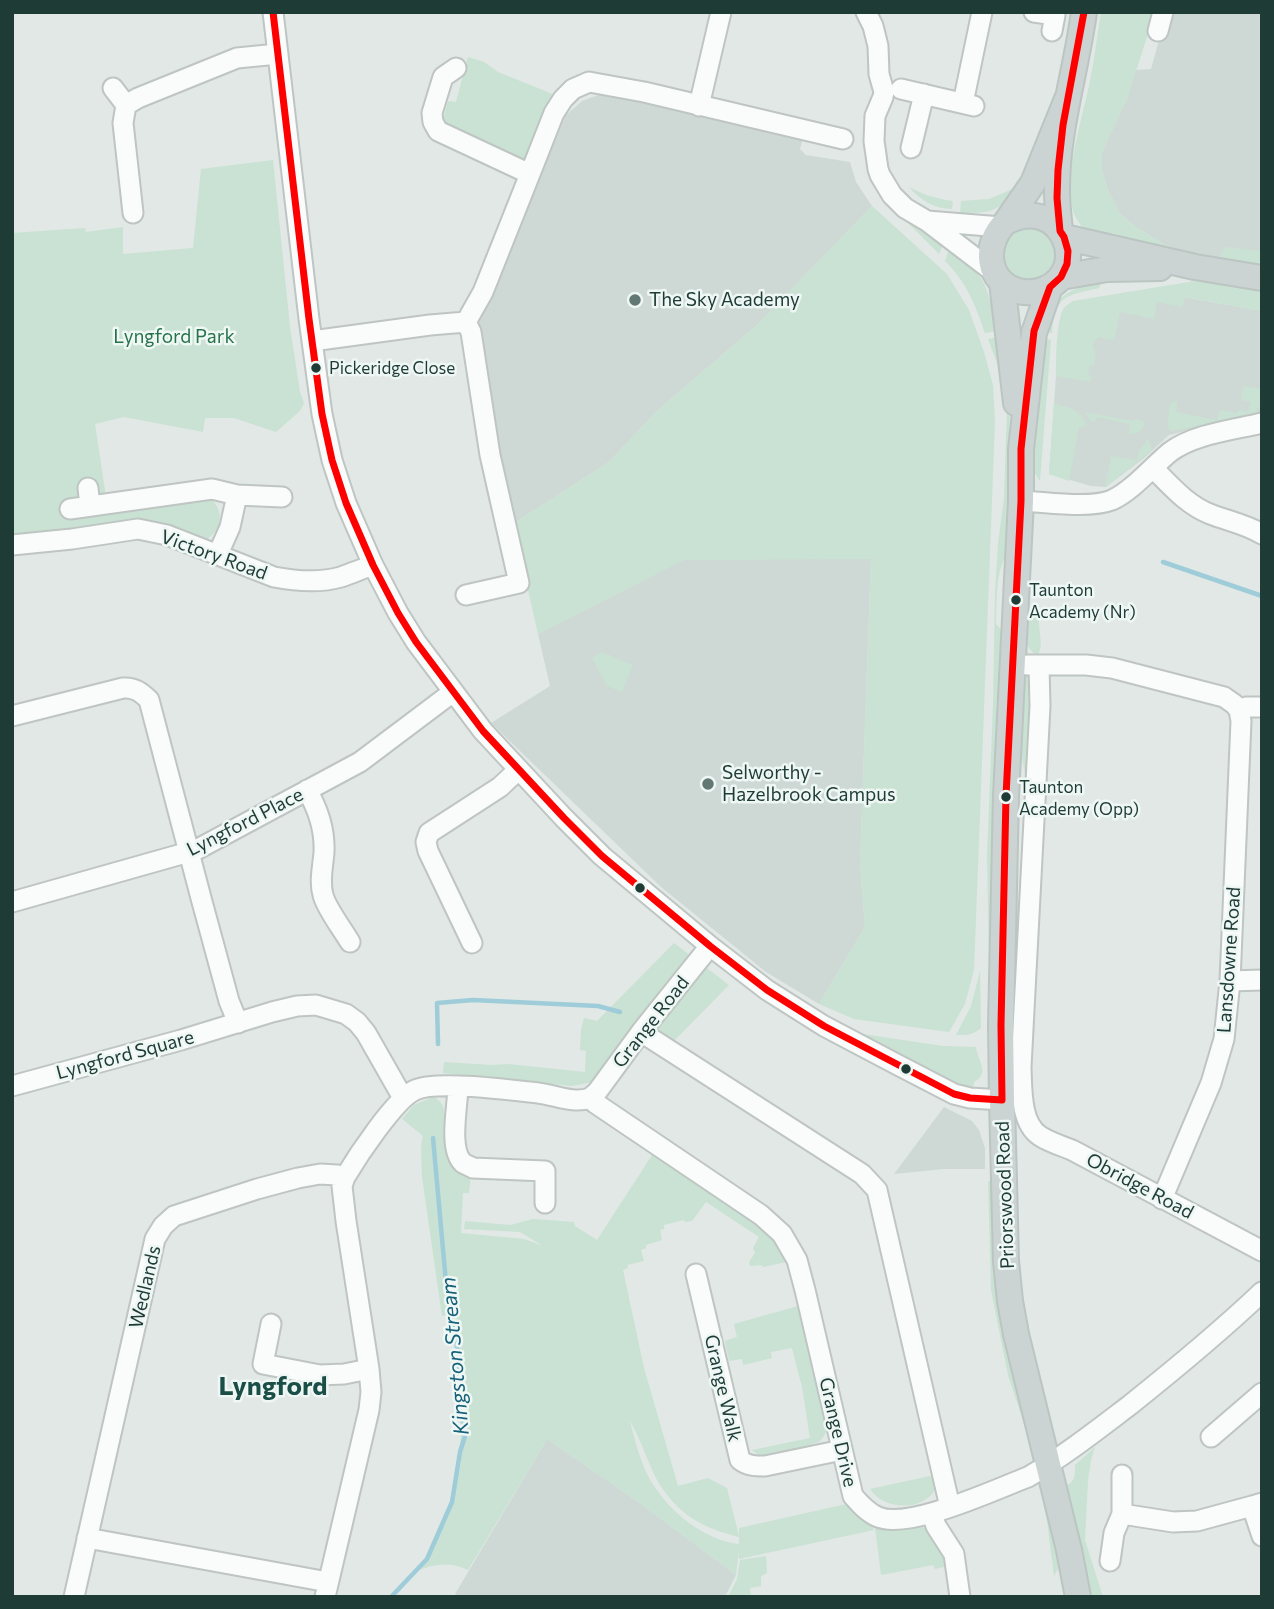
<!DOCTYPE html>
<html>
<head>
<meta charset="utf-8">
<style>
  body { margin:0 }
  #map { position:relative; width:1274px; height:1609px; overflow:hidden; background:#e1e8e5; font-family:Commissioner,sans-serif }
  canvas { display:block }
  .frame { position:absolute; inset:0; border:14px solid #1e3b36; pointer-events:none }
</style>
</head>
<body>
<div id="map">
<canvas width="1274" height="1609"></canvas>
<div class="frame"></div>
</div>
<script>
const g = document.querySelector('canvas').getContext('2d');
g.lineJoin = 'round';
function paint(path, color) { g.fillStyle = color; g.fill(path, 'evenodd'); }
function strokePath(path, color, width, dash) { g.strokeStyle = color; g.lineWidth = width; g.lineCap = dash ? 'butt' : 'round'; g.setLineDash(dash || []); g.stroke(path); }
function label(font, color, halo, rows, align = 'center') {
  g.font = font + ' Commissioner,sans-serif'; g.lineWidth = 5; g.setLineDash([]); g.textBaseline = 'middle'; g.strokeStyle = halo; g.fillStyle = color; for (const [text, x, y, turn = 0] of rows) {
    g.save(); g.translate(x, y); g.rotate((+turn || 0) * Math.PI / 180); g.textAlign = isNaN(turn) ? turn : align; if (halo) g.strokeText(text, 0, 0); g.fillText(text, 0, 0); g.restore();
  }
}
paint(new Path2D(`
  M1167,12H1262V265L1190,256L1167,246L1136,227L1120,214L1108,190L1102,171V152L1128,96L1136,70L1151,69Z
  M604,93L693,110L803,138L800,149L806,155L850,162L856,182L872,206L756,326L657,411L609,462L513,524L494,429L479,323L566,115L582,101Z
  M1184,297L1262,311V412L1169,435L1144,458L1106,487L1091,486L1049,474L1056,376L1066,329L1087,305L1155,301L1182,306Z
  M871,558L860,863L865,927L819,1004L766,972L661,887L491,723L550,686L538,634L683,560Z
  M944,1107L972,1121L979,1130L985,1148V1169H944L894,1174Z
  M547,1439L637,1501L736,1575L725,1597H459L455,1594Z`), '#ced9d5');
paint(new Path2D(`
  M1101,12H1155L1128,96L1102,152V171L1108,190L1120,214L1136,227L1167,246L1160,247L1112,233L1111,240C1093,235 1086,235 1076,218C1060,188 1082,119 1089,86C1094,62 1097,37 1101,12Z
  M468,57L484,62L498,72L555,95L526,163L442,124L448,101L456,102Z
  M273,160L290,327L300,392L304,403L300,411L276,432L234,418H205L203,432L124,417L95,424L106,497L205,495C225,506 224,528 206,540L194,538L12,537V233L85,228L86,232L123,227V254L193,248L201,169Z
  M909,187C924,195 937,199 953,201L952,209C935,209 920,200 909,187Z
  M1015,188C1001,213 987,213 960,213L961,201L989,199Z
  M872,206L947,274L969,310L984,352L993,385L995,421L974,970L965,1004L949,1032L854,1019L819,1004L865,927L860,863L871,559L684,560L538,634L513,524L609,462L657,411L756,326Z
  M901,216L943,245L939,254Z
  M1027,224L1050,232L1058,261L1043,280L1020,281L1007,272L1000,250L1007,235Z
  M1224,247L1262,251V265L1218,260Z
  M949,250C958,257 969,263 976,272C990,287 992,311 997,331L985,333C975,304 967,283 945,261Z
  M1103,280L1099,288C1065,296 1055,295 1052,333L1040,330C1044,322 1048,313 1054,306C1065,290 1085,285 1103,280Z
  M1195,281L1262,290V311L1185,297L1182,307L1157,302L1154,319L1120,312L1115,339L1109,340L1100,337L1094,341L1093,347L1096,353L1094,365H1090L1088,375L1092,376L1090,382L1056,376C1056,362 1056,319 1064,308C1066,305 1070,303 1073,301Z
  M998,337L1010,409L1007,555C995,570 997,605 996,624L1002,631L995,776L991,975L989,966L987,855L993,705L995,593L998,544L1004,497L1007,409L1002,376L988,339Z
  M1037,338L1051,340L1040,481L1034,472L1033,466Z
  M1244,386L1262,389V407L1256,409L1258,414C1229,416 1200,427 1171,431L1167,426L1170,404L1175,401H1177L1176,412L1217,420L1220,410L1237,413L1238,410L1248,412L1251,402L1241,400Z
  M1054,403C1070,408 1081,409 1087,426L1079,427L1069,481L1049,474Z
  M1085,412L1133,421L1136,419L1143,421L1145,424L1139,432L1128,435L1130,424L1097,417L1095,422L1091,421Z
  M1146,440L1149,441L1152,450L1106,487H1105L1111,456L1137,460L1139,450L1146,443Z
  M1027,612H1038L1041,646L1038,656C1021,647 1026,629 1027,612Z
  M602,652L633,665L622,692L607,686L592,658Z
  M1027,674L1032,676L1031,806H1025L1026,781L1019,737L1023,680Z
  M1021,892L1018,1002H1012L1014,920Z
  M674,943L729,985L672,1043L635,1024L595,1081L588,1083L572,1086L443,1073L444,1062L491,1065L508,1064L585,1072L586,1051L580,1050L581,1030L584,1018L597,1021Z
  M980,971L981,1028C974,1035 966,1035 956,1035L971,1006Z
  M856,1033L943,1046L976,1047C977,1060 991,1073 974,1082L973,1087L958,1086Z
  M433,1097C442,1101 444,1106 445,1116H450L471,1174L469,1193H463L461,1233L524,1239L543,1246L520,1232L464,1229L465,1221L510,1225L533,1219L574,1222L575,1226L597,1240L654,1152L765,1229L783,1253L786,1262L763,1267L761,1265L750,1266L749,1262L755,1253L753,1248L759,1237L706,1202L692,1221L685,1222L684,1220L664,1225V1229L660,1230L662,1240L646,1245V1248L641,1250L644,1261L627,1265L628,1268L623,1270L644,1368L678,1486L708,1478L727,1488L739,1536V1528L851,1503L865,1516L874,1530L739,1559V1550L736,1575L637,1501L547,1439L468,1570C450,1561 434,1564 416,1571L426,1558L448,1515L461,1463L460,1413L457,1411C457,1389 461,1332 448,1314L442,1316L422,1177L421,1146L423,1136L402,1119L414,1105ZM630,1421C641,1439 647,1461 657,1480C677,1514 702,1528 739,1537V1544C704,1540 671,1513 652,1483C641,1465 635,1441 630,1421Z
  M988,1181H993L1034,1454L1008,1375L991,1290Z
  M798,1306L828,1426L824,1436L819,1442L766,1458L757,1454L752,1450L810,1438L802,1387L792,1348L771,1352L772,1358L743,1365L742,1359L729,1361L725,1341L737,1337L734,1324Z
  M1095,1447L1091,1460L1088,1480L1085,1540L1103,1597H1089L1066,1485C1076,1482 1075,1474 1075,1465Z
  M930,1476L934,1480C934,1483 935,1489 934,1491C932,1495 929,1497 926,1499C909,1511 881,1506 870,1489Z
  M1041,1493H1044L1061,1563L1054,1576L1047,1521Z
  M880,1522C892,1523 908,1522 920,1526C934,1530 945,1553 948,1566L935,1569L933,1565L881,1575L875,1527Z
  M766,1556L767,1573L761,1576V1586L750,1588L751,1597H728L737,1579L740,1560Z`), '#c9e2d3');
strokePath(new Path2D(`
  M1163,562L1262,596
  M438,1044L437,1003L473,1000L598,1006L620,1012
  M391,1597L427,1559L452,1502L460,1452L465,1436L456,1336L447,1294L433,1138`), '#9eccd9', 4.5);
const minor = new Path2D(`
  M273,12L309,319L322,414L332,460L346,503L373,565L398,613L416,642L483,731L564,818L602,856L710,946L767,990L824,1026L898,1065L954,1094L970,1098L1002,1100
  M866,12L873,26L878,46L879,74L884,92L883,97L875,116L874,141L878,169L880,175L892,195L905,208L927,221L995,273
  M1034,12L1055,15L1052,31
  M1158,31L1163,12
  M113,88L126,105
  M901,89L974,106
  M963,103L982,12
  M699,106L721,12
  M911,148L924,94
  M530,174L554,113L563,99L573,89L589,82L644,92L843,139
  M133,213L123,123L126,105L138,98L237,58L278,54
  M927,221L1001,227
  M312,341L430,325L466,322L483,292L530,174L438,131L433,122L432,113L443,77L456,68
  M1154,469C1171,486 1187,505 1210,514C1228,521 1245,524 1262,534
  M88,488L90,506
  M237,495L282,497
  M1021,501C1047,502 1089,509 1112,500C1132,491 1153,466 1170,452C1194,434 1233,430 1262,423
  M70,509L212,489L237,495L230,527L218,554
  M12,545L72,539L138,529L167,535L274,577C295,581 320,583 341,577C352,573 362,569 373,565
  M466,595L519,583L490,455L471,332L466,322
  M1027,665H1086L1112,668L1224,697L1234,704L1239,710L1246,707H1262
  M1039,666L1040,706L1021,1067C1022,1088 1020,1123 1040,1136C1049,1142 1062,1146 1072,1150L1262,1251
  M12,716L123,688C134,687 141,692 149,700L201,898L229,1001L238,1023
  M307,790C318,809 325,830 324,852C323,866 319,881 323,895C326,908 343,930 350,942
  M12,902L196,850L360,762L453,692
  M472,943L428,851L426,842L429,833L500,787L518,770
  M1230,981L1262,980
  M641,1032L862,1174L877,1190L950,1507
  M12,1086L181,1040L272,1012L297,1006L316,1005L346,1014L357,1022L366,1033L403,1098
  M458,1086C458,1105 448,1149 463,1163C466,1165 470,1166 473,1168L545,1171V1203
  M590,1098L597,1092L641,1032L710,946
  M1162,1199L1211,1083L1224,1039L1230,981L1241,721L1239,710
  M696,1274L740,1460C748,1466 755,1466 765,1466L842,1450
  M271,1324L263,1364L320,1375L344,1374L369,1369
  M1211,1437L1262,1393
  M1262,1503L1252,1506L1262,1536
  M932,1514L936,1526L954,1554L960,1597
  M1122,1514L1173,1522L1197,1521L1252,1506
  M87,1538L328,1582
  M1110,1561L1114,1533L1122,1514V1475
  M74,1597L146,1279L155,1239L163,1226L174,1216L257,1189L298,1178L320,1174L337,1175L345,1177C357,1157 395,1099 415,1090C436,1080 511,1090 538,1093C555,1095 574,1104 590,1098L595,1103L761,1215L782,1234L797,1260L805,1290L853,1496C860,1504 868,1513 878,1517C909,1530 996,1489 1028,1477C1064,1456 1097,1430 1130,1405C1175,1369 1220,1332 1262,1292
  M325,1597L369,1410L371,1392L369,1369L346,1221L342,1186L345,1177`);
const major = new Path2D(`
  M1006,222C1061,193 1092,269 1045,289C1036,293 1027,293 1018,291C986,282 983,243 1006,222L1033,183L1067,99
  M1060,231C1059,218 1057,206 1057,193C1056,133 1076,72 1084,12
  M1064,237L1195,267L1262,278
  M1061,277L1107,269L1160,268
  M1002,282L1016,403
  M1050,287L1034,333L1021,449V501L1006,796L1001,1025L1002,1100L1006,1261L1010,1301L1016,1334L1069,1550L1078,1597`);
strokePath(minor, '#bec5c2', 23);
strokePath(major, '#bbc5c2', 28);
strokePath(minor, '#fafcfb', 19);
strokePath(major, '#ccd4d3', 24);
strokePath(new Path2D(`
  M273,12L309,319L322,414L332,460L346,503L373,565L398,613L416,642L483,731L564,818L602,856L710,946L767,990L824,1026L954,1094L970,1098L1002,1100L1001,1025L1006,796L1021,501V449L1034,331L1050,287L1061,277L1067,264L1068,251L1064,237L1060,231L1057,198L1058,170L1063,125L1084,12`), '#f00', 7);
for (const [x, y, r, color] of [
  [635,300,7,"#627873"],
  [316,368,6,"#1e3b36"],
  [1016,600,6,"#1e3b36"],
  [708,784,7,"#627873"],
  [1006,797,6,"#1e3b36"],
  [640,888,6,"#1e3b36"],
  [906,1069,6,"#1e3b36"]
]) { const dot = new Path2D(); dot.arc(x, y, r, 0, 2 * Math.PI); g.fillStyle = color; g.fill(dot); strokePath(dot, '#eef7f4', 2.5); }
label('17px', '#1e3b36', '#eef7f4', [
  ["Pickeridge Close",329,368],
  ["Taunton",1029,590],
  ["Academy (Nr)",1029,612],
  ["Taunton",1019,787],
  ["Academy (Opp)",1019,809]
], 'left');
label('19px', '#1e3b36', '#eef7f4', [
  ["The Sky Academy",649,300],
  ["Selworthy -",722,773],
  ["Hazelbrook Campus",722,795]
], 'left');
label('19px', '#27744b', '#eef7f4', [
  ["Lyngford Park",174,337]
]);
label('19px', '#1e3b36', '#eef7f4', [
  ["Victory Road",214,555,20],
  ["Lyngford Place",245,822,-27],
  ["Lansdowne Road",1229,960,-86],
  ["Grange Road",651,1022,-52],
  ["Lyngford Square",125,1055,-15],
  ["Obridge Road",1140,1186,28],
  ["Priorswood Road",1005,1195,-92],
  ["Wedlands",145,1287,-77],
  ["Grange Walk",723,1388,77],
  ["Grange Drive",838,1432,77]
]);
label('italic 21px', '#16607a', '#eef7f4', [
  ["Kingston Stream",455,1356,-95]
]);
label('bold 26px', '#1a4e46', '#eef7f4', [
  ["Lyngford",273,1386]
]);
</script>
</body>
</html>
